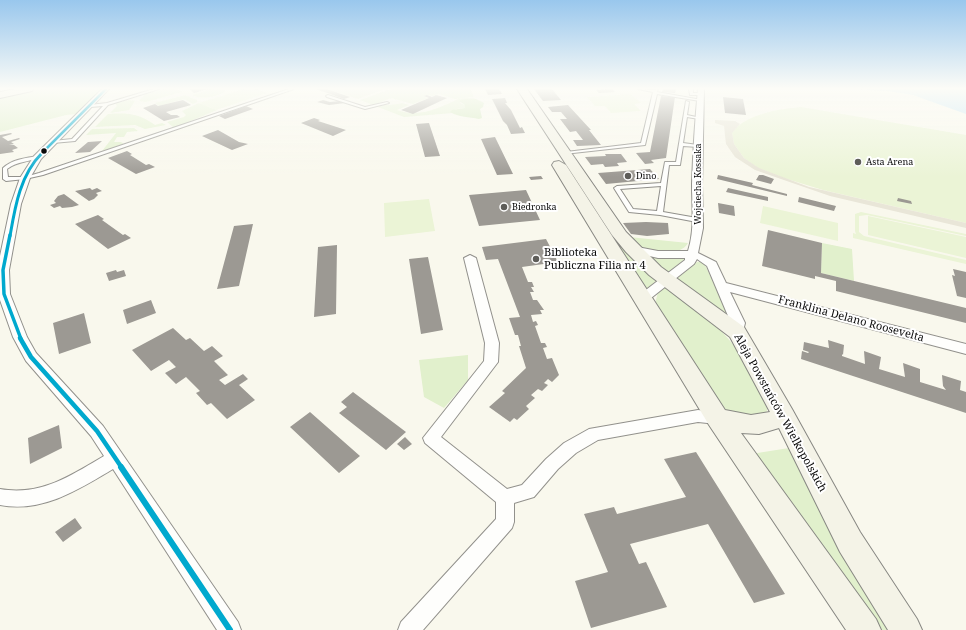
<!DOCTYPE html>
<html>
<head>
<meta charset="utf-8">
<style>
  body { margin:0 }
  canvas { display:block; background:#f9f8ed }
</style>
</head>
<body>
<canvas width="966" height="630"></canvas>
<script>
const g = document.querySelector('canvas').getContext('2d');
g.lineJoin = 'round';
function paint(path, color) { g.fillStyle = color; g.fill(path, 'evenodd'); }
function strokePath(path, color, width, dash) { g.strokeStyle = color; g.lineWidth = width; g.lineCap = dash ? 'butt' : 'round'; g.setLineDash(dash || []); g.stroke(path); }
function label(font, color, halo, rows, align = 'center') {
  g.font = font + ' "Noto Serif",serif'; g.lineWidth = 4; g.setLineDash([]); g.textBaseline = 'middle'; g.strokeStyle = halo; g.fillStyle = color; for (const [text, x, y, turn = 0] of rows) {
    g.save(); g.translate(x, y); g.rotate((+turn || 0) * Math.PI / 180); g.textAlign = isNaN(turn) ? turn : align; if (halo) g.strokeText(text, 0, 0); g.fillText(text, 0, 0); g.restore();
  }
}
paint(new Path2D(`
  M32,89H103L76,114L66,115L0,132V97Z
  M164,89H177L182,92L146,102L139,101L145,94Z
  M211,89H221L226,91C217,97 202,100 192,95Z
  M391,89H470L474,97L455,99L438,94L432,96L427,95L424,97L428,98L413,104L391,98L373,105L360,100Z
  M185,95L197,100V102L193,104L184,99L159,106L155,103Z
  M460,98H474L475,99H464L460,103L465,105V108L456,109L452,113H453L404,117L378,107C386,103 394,106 402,103L409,105L397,110C420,118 439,108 460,98Z
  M128,100L135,101L129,110L110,113L117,106L115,103Z
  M199,103L217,110L174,128L167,122L184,117L186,115L182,111Z
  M108,114C128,113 138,113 155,125L162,123L166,125L145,129L135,125L95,127Z
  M134,128L138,131L127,132L124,137H117L114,142H121L124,144L102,151L116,133L86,135L92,129Z
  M629,237L688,243C680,257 654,253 641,247C637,245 633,241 629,237Z
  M612,238H616L658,279L646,290Z
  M822,243L852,249L854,281L821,273Z
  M644,254L666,258L687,257L668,273Z
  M697,262H704L705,265L732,321L675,280Z
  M666,286L716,325L739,351L768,405L767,411L761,417L723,410L655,304L658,292Z
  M468,355V380L444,408L424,397L419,360Z
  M789,448L893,630H879L751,454Z`), '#e1f0cc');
paint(new Path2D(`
  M464,99H476L484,103L483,107L480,109L482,118L479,119C469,117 459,117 450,112L452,110L465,108V105L459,101Z`), '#d1e8ba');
paint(new Path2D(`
  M327,89H385L358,99Z`), '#e4ebd1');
paint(new Path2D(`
  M244,89H255L267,93L216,110L199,103Z
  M631,94L641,103L634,104L641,111L611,113L605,106H595L587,97Z
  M801,107L966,135V223L823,190L784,178L758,168L744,158L734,144L732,133C745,114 779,109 801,107Z
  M429,199L435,231L385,237L384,203Z
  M763,206L838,223V241L760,223Z
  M861,212L966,234V236L867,215L859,216V232L864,236L966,260V264L853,238V233L856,234L855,231V214Z
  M868,216L966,237V258L868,235Z`), '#ebf4d6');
paint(new Path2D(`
  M715,120L735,121L740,124L732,133L734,144L744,158L759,168L809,187L966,223V228L830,196L755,170L735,157L726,144L724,126L715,123Z`), '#e9e6d8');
paint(new Path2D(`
  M852,89H966V114L913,95L888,91Z`), '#c2e3f5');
paint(new Path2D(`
  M190,89H208L194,93Z
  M316,89H327L350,97L344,99Z
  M485,89H499L502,94L488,95Z
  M534,89H552L561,100L543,101Z
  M607,89H612L615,92L599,93L596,90Z
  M663,89H676L675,93L662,92Z
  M427,95L432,97L436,95L447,98L413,114L401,110L429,98L424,96Z
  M661,96L675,97L666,158L651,160L654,163L645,164L636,153L650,152Z
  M723,97L743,99L746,115L725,113Z
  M505,98L507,103H505L511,110L520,128L522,127L525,133L511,134L507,125L503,121L492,99Z
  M183,100L191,105L166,112L171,115H177L180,117L164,121L143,108L155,104L158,106Z
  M323,100L330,102L340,101L345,103L329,105L317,102Z
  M568,105L591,130H589L601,145L577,146L573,140H583L576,131L570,132L560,119H567L561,112H552L548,107Z
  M246,106L253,109L225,119L219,116Z
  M314,118L320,120L318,121L346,130L333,136L301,123Z
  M429,123L440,156L425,157L416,124Z
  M218,130L239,142L248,144L232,150L202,136Z
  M11,133L12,134L2,137L8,141L19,138L20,139L11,142L14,144L9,145H14L18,148L12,150L14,152L0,154V135Z
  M495,137L513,174L497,175L481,139Z
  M102,141L90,152L75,153L88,142Z
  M127,151L132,154L130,155L146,165L149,164L155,167L136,174L108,158Z
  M605,154H621L627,162L617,163L619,166L605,167L603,164L591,165L585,157L606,156Z
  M650,169L659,179L606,184L598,173Z
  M718,175L753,183L752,185L787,194V196L717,179Z
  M759,175H763L774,179L771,184L756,180Z
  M541,176L543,179L531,180L529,177Z
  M90,188L92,190L97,188L102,191L96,193L98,195L94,199L89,201L75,191Z
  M728,188L768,197V201L726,192Z
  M526,190L540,220L479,226L469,195Z
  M64,194L79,205L72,207L62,208L60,206L54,208L50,205L56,203L54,201L58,196Z
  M799,197L836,206L834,211L798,202Z
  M898,198L911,201L912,204L897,201Z
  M718,203L734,206L735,216L719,213Z
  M98,215L104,219L102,220L123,235L125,234L131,238L108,249L75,224Z
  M646,222L668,223L669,234L647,236L631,234L623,223Z
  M253,224L239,286L217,289L234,226Z
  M768,230L822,243L821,273L966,308V323L836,291V281L815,276V279L762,266Z
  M546,239L558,262L522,267L528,282H532L534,287H531L534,292H530L533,300H537L544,310H540L542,314L531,315L533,322L536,321L538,325L535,326L541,343H545L547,347L543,348L547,359L552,358L559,375L552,382L548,379L544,383L548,385L542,391L538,389L531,395L535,398L526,406L529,409L517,420L514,418L510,422L489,407L505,393L502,391L526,368L519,346H521L518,335H515L509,318L520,317L498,259L486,260L482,247Z
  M337,245L336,314L314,317L318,247Z
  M428,257L443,330L421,334L409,259Z
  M953,269L966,272V298L957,296L952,275L955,276Z
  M116,270L117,272L124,270L126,276L109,281L106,273Z
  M151,300L156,313L127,324L123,310Z
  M84,313L91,343L59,354L53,323Z
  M173,328L186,340L190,338L204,351L212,346L223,356L214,361L228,375L219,380L225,385L243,374L248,379L239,385L255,400L227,419L211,403L207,405L196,393L200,391L186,377L176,384L165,373L176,367L169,360L151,371L132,350Z
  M828,340L844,345L843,355L842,354V356L865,364L864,351L881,357L879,369L905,377L903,363L920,369V382L946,390L943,386L942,375L961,381L960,390L966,392V413L801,359L802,351L808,353L809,352L803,350L804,342L829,348Z
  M353,392L406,432L386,450L339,413L347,407L341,402Z
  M310,412L360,456L339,473L290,427Z
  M59,425L62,448L30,464L28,438Z
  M405,437L412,444L404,450L397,444Z
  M696,452L785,594L754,603L708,524L630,544L639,564L646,562L667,607L591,628L575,581L608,572L584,514L614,507L617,514L686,497L664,459Z
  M75,518L82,528L63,542L55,532Z`), '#9c9993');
const lane = new Path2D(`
  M154,89H159L108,105L75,141L53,143L51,142L53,141L72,139L103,106L90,107L88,106L89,105L107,103Z
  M289,89H294L43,175L25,179L6,181L3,179V168C13,159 26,158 38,156L40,157C30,162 17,161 7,169L8,177H25L39,173Z
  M638,89L654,90L658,89L657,92L702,100L700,101L657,94L645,145L564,154V152H566L641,143L653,92Z
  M689,89H693V93H700L702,94L700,95H690Z
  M328,95L365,107L387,102L389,103L365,109L327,97L326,96Z
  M686,101L689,102L687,115L701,118L699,119L687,117L683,143L698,145L700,146L698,147L683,146L680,165H669L663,212L697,218L700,220L697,222L660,215L629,212L614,188L617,186L661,183L665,162H676ZM661,186L657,211L633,209L620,189Z`);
const street = new Path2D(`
  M102,89H109L41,159L30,178L21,204L9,270L10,294L27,337L36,353L103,426L238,622L241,630H217L113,469C78,490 42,513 0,505V489C41,496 70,476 104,456L91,436L26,361L13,337L0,300V256L11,204L20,178L34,156Z
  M698,89H704L702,185L703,228L698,253L716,262L726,283L966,344V354L730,292L745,323L742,335H732L730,332L731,323L707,266L697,259L694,264L646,302H638L636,299L638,296L685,260V258H658L628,251L626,249L628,247L632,246L658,251H688C695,229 692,207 692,184C693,152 695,120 698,89Z
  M470,255L476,258L499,343L498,362L441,437L507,489L522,485L546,459L564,443L589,429L698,410L723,413L725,418L723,423L717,424L698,422L598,440L576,453L558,469L534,497L514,503V522L512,528L423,630H398L401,622L496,519V502L425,443L423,438L484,361L485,343L464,258Z`);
const secondary = new Path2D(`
  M15,89H33L32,91L0,98V92Z
  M517,89H527L626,232L661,267L744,327L792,409L860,532L917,619L922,630H888L840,552L779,428L759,434L741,433L876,619L881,630H846L709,425L552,165L554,162L559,161L566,165L725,410L751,415L770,412L730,337L649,275L626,252L612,235Z`);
strokePath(lane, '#92918c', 2);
strokePath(street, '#92918c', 2);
strokePath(secondary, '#888883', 2);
paint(lane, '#fefefc');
paint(street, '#fefefc');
paint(secondary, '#f4f3e7');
strokePath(new Path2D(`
  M41,154L106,89`), '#00a9ce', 2.5);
strokePath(new Path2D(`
  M10,236C15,207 20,175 42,153`), '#00a9ce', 3);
strokePath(new Path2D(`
  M10,235L3,270L4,294L21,339`), '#00a9ce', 3.5);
strokePath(new Path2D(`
  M20,338L31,357L97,431L122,468`), '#00a9ce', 4.5);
strokePath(new Path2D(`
  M121,467L230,630`), '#00a9ce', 6);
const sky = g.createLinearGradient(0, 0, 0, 177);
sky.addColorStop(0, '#99c7ed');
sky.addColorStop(0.5, '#fcfcf7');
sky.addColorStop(1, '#fcfcf700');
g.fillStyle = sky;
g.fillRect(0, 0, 966, 177);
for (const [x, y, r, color] of [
  [44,151,3.5,"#0a0a0a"],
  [858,162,4,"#5e5d59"],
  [628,176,4,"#5e5d59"],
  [504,207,4,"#5e5d59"],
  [536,259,4,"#5e5d59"]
]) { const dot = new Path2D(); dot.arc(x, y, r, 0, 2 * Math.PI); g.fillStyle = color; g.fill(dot); strokePath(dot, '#fff', 1.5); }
label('9px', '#0a0a0a', '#fff', [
  ["Asta Arena",866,162],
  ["Dino",636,176],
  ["Biedronka",512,207]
], 'left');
label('9px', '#0a0a0a', '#fff', [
  ["Wojciecha Kossaka",698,184,-90]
]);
label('11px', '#0a0a0a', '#fff', [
  ["Biblioteka",544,253],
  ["Publiczna Filia nr 4",544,266]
], 'left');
label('11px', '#0a0a0a', '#fff', [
  ["Franklina Delano Roosevelta",851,319,15],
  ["Aleja Powstańców Wielkopolskich",780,413,61]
]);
</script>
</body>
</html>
